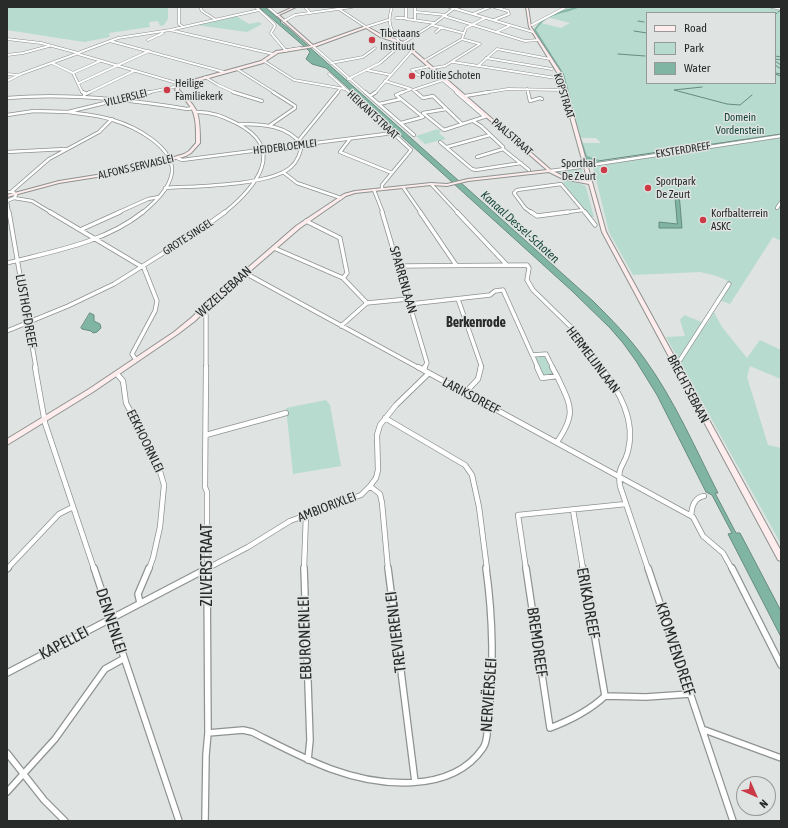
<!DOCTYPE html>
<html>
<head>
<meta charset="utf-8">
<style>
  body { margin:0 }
  #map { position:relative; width:788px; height:828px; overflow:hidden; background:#dfe3e1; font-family:"Asap Condensed",sans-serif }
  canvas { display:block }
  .frame { position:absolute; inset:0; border:8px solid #292a2a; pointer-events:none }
  .legend { position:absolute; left:646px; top:12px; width:130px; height:72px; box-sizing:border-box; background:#dfe3e1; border:1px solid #969998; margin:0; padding:5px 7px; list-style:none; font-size:12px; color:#292a2a }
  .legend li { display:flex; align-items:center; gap:8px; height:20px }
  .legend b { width:20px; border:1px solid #969998 }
  .north { position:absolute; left:736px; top:776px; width:40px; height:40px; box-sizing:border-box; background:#dfe3e1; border:1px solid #969998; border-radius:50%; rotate:135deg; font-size:11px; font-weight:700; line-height:16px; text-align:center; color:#292a2a }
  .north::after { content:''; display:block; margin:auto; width:14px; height:18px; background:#cb3b47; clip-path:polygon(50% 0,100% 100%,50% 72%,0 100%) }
</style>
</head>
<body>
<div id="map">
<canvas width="788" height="828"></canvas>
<div class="frame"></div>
<ul class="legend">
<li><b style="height:5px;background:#feedec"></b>Road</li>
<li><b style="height:11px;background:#b7dbcf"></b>Park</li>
<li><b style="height:11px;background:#80b5a4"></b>Water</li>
</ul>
<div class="north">N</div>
</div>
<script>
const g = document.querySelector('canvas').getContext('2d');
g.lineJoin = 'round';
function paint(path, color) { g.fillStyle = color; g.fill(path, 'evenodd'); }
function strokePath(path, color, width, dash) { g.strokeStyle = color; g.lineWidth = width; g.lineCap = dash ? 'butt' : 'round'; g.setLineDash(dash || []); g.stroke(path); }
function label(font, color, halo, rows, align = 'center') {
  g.font = font + ' "Asap Condensed",sans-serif'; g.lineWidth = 3; g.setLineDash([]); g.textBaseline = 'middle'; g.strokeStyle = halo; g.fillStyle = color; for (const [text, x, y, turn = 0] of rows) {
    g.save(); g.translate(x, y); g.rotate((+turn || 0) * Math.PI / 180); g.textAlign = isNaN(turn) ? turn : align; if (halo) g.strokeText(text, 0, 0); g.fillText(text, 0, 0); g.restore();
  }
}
paint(new Path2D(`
  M7,7H168V19L164,25L160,26L158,21L149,22L150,27L109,33L110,37L84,42L7,30Z
  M568,7H781V241L773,237L730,304L716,299L728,281L717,276L700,272L633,275L609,232L593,167L705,148L703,146L589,165L581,143H601L596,138H580L562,76L533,29L541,23L561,28L570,23L547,17ZM647,13H775V83H647Z
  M236,16L249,24L259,22L262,24L247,32L196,25Z
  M438,129L441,131L439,133L446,139L425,144L416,136Z
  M582,167L583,179C574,181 563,176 555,171Z
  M567,180L584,185L586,187L594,217H591L563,183L564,181Z
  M714,312L722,327L747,358L760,340L781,350V379L750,366L747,377L768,445L781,448V544L666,337L685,336L680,320L684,315L707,324Z
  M534,355H546L555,375L543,377Z
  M326,400L330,405L341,466L293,474L286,408Z`), '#b7dbcf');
const water = new Path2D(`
  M259,7H265L281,21L280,22L288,28L593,301C611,319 629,337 644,358C674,399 695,448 718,493H715L736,533H740L781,611V637L728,534L732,533L712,495L706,492L657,395L636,361L623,343L610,328L572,291L454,184L455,183L452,182L326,68L312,64L306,59L310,52L306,48Z
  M675,193H679L682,228H659V222L677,224Z
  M90,313L94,315V321L100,324L101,328L97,332L93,333L91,331L82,329L81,328Z`);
paint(water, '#80b5a4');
strokePath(water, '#668b7f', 1);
strokePath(new Path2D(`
  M778,12L781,10
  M775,15L777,13
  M638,21L644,22
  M634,31L647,33
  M618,54L645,56
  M775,56L781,57
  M775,59L781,60
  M775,61L781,65
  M775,65L781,69
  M775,73L781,74
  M775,74L781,76
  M702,87L674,90L727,104L740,105L752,95
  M598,161L781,134
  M588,168L591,178`), '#668b7f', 1);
paint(new Path2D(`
  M576,7H580C565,14 546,13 536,30L564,74L571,99L569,100L567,99L560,74L534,30C544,14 559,12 576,7Z
  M577,134L580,135L587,156L599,160V162L584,158Z`), '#80b5a4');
const streetFar4 = new Path2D(`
  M179,7V24L183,27
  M200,7L202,11L216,20
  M256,7L274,24L275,26L271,33L286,51
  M268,7L277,15
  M305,7L310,13
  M392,7C387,22 390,29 399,41
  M406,7V19
  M415,7V20
  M449,7L533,32
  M494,7L508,11L509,14L494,20
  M772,7L781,9
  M339,9L366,27L388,20
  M416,12L446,15
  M473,14L490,7
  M444,16L525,41L538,40
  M396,18H406
  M406,19L434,23
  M284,21L295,15L352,7
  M432,25L463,33
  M532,25L566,7
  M170,30L273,54
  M436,32L442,27
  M496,32L509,26
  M7,39L41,43L78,53L118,38L170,30L259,10
  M462,39L466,28L485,18
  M462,39L480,44
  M148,40L163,33
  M110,41L224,72
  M313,46L366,93
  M287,50L300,48
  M78,54L180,84
  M7,55L23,53L49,46
  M486,58L552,69
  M264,61L294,80L345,89
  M424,61L462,39
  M453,62L556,78
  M52,63L73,73L82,92L85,93
  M331,63L363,57L375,48
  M430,66L412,70L418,75L436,72
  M478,66L497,49L550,59
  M433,68L445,66L480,44
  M237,69L275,93
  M366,70L391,75
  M73,73L100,61
  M7,74L17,75
  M329,74L350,93
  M441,75L438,76L458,93
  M205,77L218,85L236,93
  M348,79L380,63L403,43L435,23L453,9L460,7
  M7,81L21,74L76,54
  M385,81L411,89
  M79,83L149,51
  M527,89L528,93
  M88,93L134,71
  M146,93L178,86
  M337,93L340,89
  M375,93L412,51
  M401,93L411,89
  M417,93L413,90L446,79
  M483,93L508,89L564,90`);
const streetFar3 = new Path2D(`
  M82,92L85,93
  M233,92L262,101
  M349,92L411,150L382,185V189
  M365,92L414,135
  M416,92L423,98L433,96L462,124
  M456,92L485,117
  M528,92L530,101L540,98L542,99
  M84,95L90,92
  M370,96L376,92
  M465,96L489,92
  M7,98C68,93 127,99 187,109L193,108
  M124,98L151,92
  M379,104L401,99
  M446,109L423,113L444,130L487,116
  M68,112C83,114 99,115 113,120C133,126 174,146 172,172C170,189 154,203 142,213
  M195,112C209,111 223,116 236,123C288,149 256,187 224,213
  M7,115L34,111L68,112L117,100
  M473,121L481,126L503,147V149L529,170
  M401,123L423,117L396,95L403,92
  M269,126L295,108V106L273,92
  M350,139L340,152L392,173
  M299,140L338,92
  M440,142L472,169L476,170L521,163
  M447,147L490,135
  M7,152L65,149
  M477,157L503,149
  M177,158L182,160L393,133
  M585,166L781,136
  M550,171L580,167
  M283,172L297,183L341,198
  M431,184L458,213
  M403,187L421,213
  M165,188C195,186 270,186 291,167C298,161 300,153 302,145C287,125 263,124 240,124
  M374,190L383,213
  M7,192H13L16,195L14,198L7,201
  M11,192L49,159L99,132L112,119
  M14,198L32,201L52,213
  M7,202L9,213
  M777,208L781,202
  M583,210L585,213
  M117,213L148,199L159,197
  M532,213L525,208L514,193L517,190L561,184L583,210L561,213`);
const streetFar2 = new Path2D(`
  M9,212L36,368
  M50,212L144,268L157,301L155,311L132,354L136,360
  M382,212L427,363L424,368
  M420,212L456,265
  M457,212L506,264
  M531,212L537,216L568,212
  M585,212L595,225
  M306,221L340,238L347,273L343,278
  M80,230L120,212
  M274,248L343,278L367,303
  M7,263C54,251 104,243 143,212
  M400,266L527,265L529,268L527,280L533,290L575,331L602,368
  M245,273L419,368
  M458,299L481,365L480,368
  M410,304L490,295L495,291L503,290L538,368
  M202,312L206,315V368
  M341,326L367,303L408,299
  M7,331L68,306L114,284L200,230L225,212
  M532,355L546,354L553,368
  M674,364L680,360L729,284`);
const streetFar1 = new Path2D(`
  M35,367L45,423L94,569
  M206,367L205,487L207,492V569
  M418,367L693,517L703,536L723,553L732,569
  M537,367L542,378L557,376L552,367
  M601,367C619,391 636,420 628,451C624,468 617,464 620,486L648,569
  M423,370L425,367
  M117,374L123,381L126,403L157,461L164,485L160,527L153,558L149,569
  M557,376C571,406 577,413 557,442
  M465,393L478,379L481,367
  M385,418L465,465L472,475L479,507L487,569
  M206,435L286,413
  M371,487L380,494L382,503L388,569
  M573,510L583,569
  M691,516C692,506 694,498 704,496
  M7,569L59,514L73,507
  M206,569L248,547L290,521L361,495L370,486L376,478L378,470L377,435L380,425L396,405L428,374
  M304,569L306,515
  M526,569L518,515L626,504`);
const street = new Path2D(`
  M94,568L179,821
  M304,568L310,740L308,760
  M388,568L415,782
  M526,568L550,728C571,720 589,711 605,696L646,697L690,694
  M583,568L605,696
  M648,568L733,821
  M732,568L781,665
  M7,569L8,568
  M140,603L138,594L149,568
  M7,673L208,568
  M702,729L781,758
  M208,733L243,730L252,732C278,745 304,759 331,769C377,786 451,795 483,748C488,741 487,730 488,722C494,671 493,618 486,568
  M7,753L44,800L65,821
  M7,792L55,739L105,669L123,659
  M205,821L206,755L208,733L207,568`);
const secondary = new Path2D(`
  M293,7H296L279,15L313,45L366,26L382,35L404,42L551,170L565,177L588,181L558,74L529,27L526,7H528L531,27L562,74L606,232L781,551V561L778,560L602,232L589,184L563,179L549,172L468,181L447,186L431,185L355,193L346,196L300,228L210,306L195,321L178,334L93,392L7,445V439L89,389L174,332L191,318L206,304L296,226L344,194L355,191L431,183L447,184L468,179L547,170L402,44L380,37L366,28L314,47L278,53L263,63L180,86L179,90C185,96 193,103 197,112C200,121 200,133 200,143L191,153L186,156L135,171L59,183L7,197V195L59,181L134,169L184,154L189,151L196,143C196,130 197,115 189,105C185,99 180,95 175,90L178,84L261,61L276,51L311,46L276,15Z`);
strokePath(streetFar4, '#8e9291', 3);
strokePath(streetFar3, '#8e9291', 4);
strokePath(streetFar2, '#8e9291', 5);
strokePath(streetFar1, '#8e9291', 6);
strokePath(street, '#8e9291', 8);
strokePath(secondary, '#8e9291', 2);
strokePath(streetFar4, '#fff', 2);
strokePath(streetFar3, '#fff', 2.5);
strokePath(streetFar2, '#fff', 3.5);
strokePath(streetFar1, '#fff', 4.5);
strokePath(street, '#fff', 5.5);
paint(secondary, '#feedec');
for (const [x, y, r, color] of [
  [372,40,4,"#cb3b47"],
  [412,76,4,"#cb3b47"],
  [167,90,4,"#cb3b47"],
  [604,170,4,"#cb3b47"],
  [648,188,4,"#cb3b47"],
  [703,220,4,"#cb3b47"]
]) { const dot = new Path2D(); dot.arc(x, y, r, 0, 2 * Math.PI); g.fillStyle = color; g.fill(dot); strokePath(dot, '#dfe3e1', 1.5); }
label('11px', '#292a2a', '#dfe3e1', [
  ["Tibetaans",380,34],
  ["Instituut",380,47],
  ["Politie Schoten",420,76],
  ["Heilige",175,84],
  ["Familiekerk",175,97],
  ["Sporthal",596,164,"right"],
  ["De Zeurt",596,177,"right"],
  ["Sportpark",656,182],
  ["De Zeurt",656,195],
  ["Korfbalterrein",711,214],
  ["ASKC",711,227]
], 'left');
label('11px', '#292a2a', '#dfe3e1', [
  ["KOPSTRAAT",564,96,73],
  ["VILLERSLEI",126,98,-14],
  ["HEIKANTSTRAAT",373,115,43],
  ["PAALSTRAAT",512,137,41],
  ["HEIDEBLOEMLEI",285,147,-7],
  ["EKSTERDREEF",683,150,-9],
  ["ALFONS SERVAISLEI",136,167,-13],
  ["GROTE SINGEL",188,237,-33]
]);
label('11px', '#154338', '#dfe3e1', [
  ["Domein",740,118],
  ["Vordenstein",740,131]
]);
label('italic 12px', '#1a483c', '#dfe3e1', [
  ["Kanaal Dessel-Schoten",520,227,42]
]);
label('13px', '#292a2a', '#dfe3e1', [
  ["SPARRENLAAN",403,280,74],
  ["WEZELSEBAAN",224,292,-42],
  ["LUSTHOFDREEF",26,311,80],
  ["HERMELIJNLAAN",593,360,53],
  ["BRECHTSEBAAN",688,389,62],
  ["LARIKSDREEF",471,396,28],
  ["EEKHOORNLEI",145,441,64],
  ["AMBIORIXLEI",327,507,-21]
]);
label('bold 14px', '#292a2a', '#dfe3e1', [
  ["Berkenrode",476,323]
]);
label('16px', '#292a2a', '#dfe3e1', [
  ["ZILVERSTRAAT",207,565,-90],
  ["ERIKADREEF",588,603,80],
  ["DENNENLEI",111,621,72],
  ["TREVIERENLEI",396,632,-97],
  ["EBURONENLEI",305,638,-92],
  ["BREMDREEF",537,642,82],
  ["KAPELLEI",64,643,-28],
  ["KROMVENDREEF",675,649,72],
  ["NERVIËRSLEI",489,695,-86]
]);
</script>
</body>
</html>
